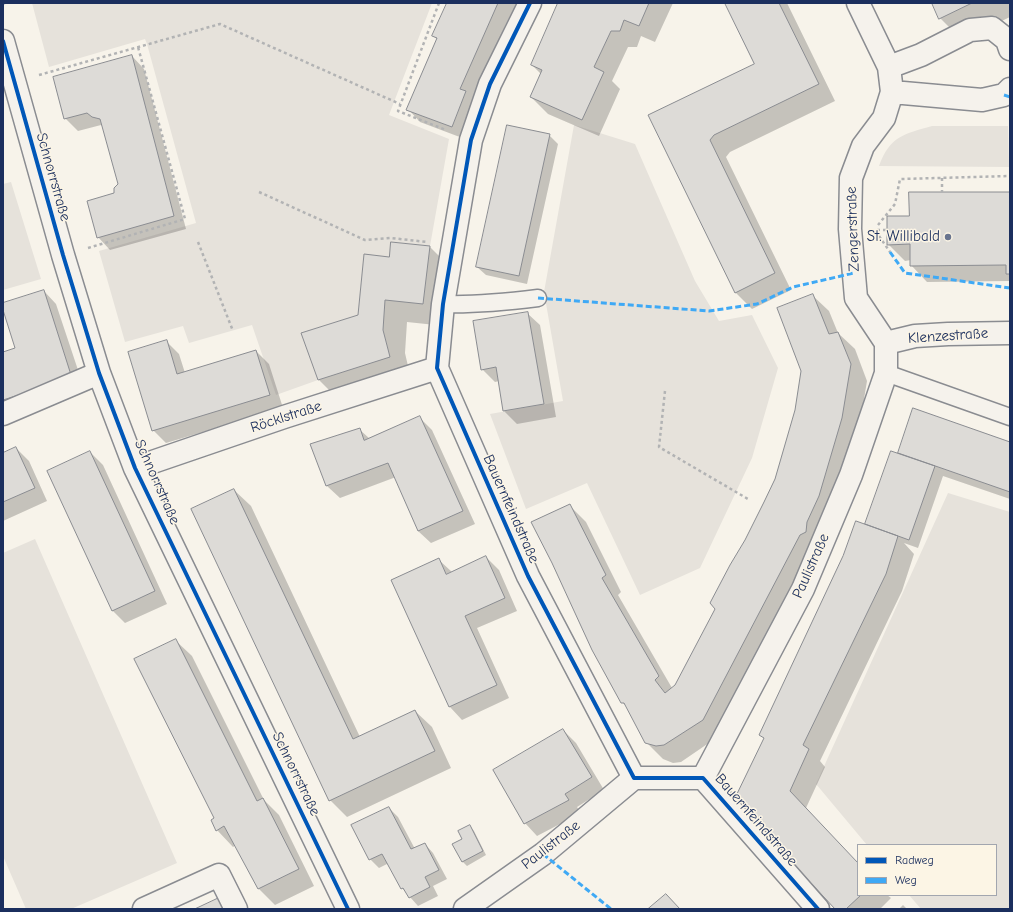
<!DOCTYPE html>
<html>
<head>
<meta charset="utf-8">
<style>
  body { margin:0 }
  #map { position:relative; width:1013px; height:912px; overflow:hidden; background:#f7f3ea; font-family:"Comic Neue",sans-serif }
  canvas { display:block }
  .frame { position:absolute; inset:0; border:4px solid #1b2f5e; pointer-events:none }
  .legend { position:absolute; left:857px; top:844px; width:140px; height:52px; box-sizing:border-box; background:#fcf5e5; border:1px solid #a2a6af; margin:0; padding:5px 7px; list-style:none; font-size:12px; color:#1b2f5e }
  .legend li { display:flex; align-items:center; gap:8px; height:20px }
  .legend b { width:20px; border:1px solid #a2a6af }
</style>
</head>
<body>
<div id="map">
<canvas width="1013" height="912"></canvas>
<div class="frame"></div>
<ul class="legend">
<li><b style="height:5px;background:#0057b8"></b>Radweg</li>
<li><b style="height:5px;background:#3fa9f5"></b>Weg</li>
</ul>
</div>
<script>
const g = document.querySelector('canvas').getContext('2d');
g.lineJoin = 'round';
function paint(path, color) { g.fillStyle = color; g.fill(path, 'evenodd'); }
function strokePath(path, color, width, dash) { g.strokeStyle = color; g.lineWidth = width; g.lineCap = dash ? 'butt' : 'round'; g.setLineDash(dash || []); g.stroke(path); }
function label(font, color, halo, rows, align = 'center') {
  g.font = font + ' "Comic Neue",sans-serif'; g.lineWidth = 3; g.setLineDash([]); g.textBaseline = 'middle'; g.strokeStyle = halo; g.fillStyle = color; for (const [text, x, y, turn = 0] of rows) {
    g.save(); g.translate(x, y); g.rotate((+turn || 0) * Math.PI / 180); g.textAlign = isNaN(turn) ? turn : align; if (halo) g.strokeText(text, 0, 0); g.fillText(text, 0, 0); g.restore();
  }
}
paint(new Path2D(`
  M32,3H432L389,115L449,139L430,246L391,242L389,257L364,255L358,315L302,333L318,380L276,395L252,325L189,343L183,326L125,342L99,251L196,223L147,44L145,39L49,67Z
  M574,125L635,144L695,281L719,321L752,315L778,368L752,458L700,568L640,595L587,483L526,509L490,414L563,401L544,292Z
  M932,126H1008L1009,167L879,166C890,136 904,134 932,126Z
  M11,182L41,279L3,290V184Z
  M948,493L1010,512V909H921L909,895H996V845H867L816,784Z
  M35,539L177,863L71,909H26L3,856V553Z`), '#e6e2db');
paint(new Path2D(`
  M448,3H517L505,26L473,100L465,139L420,122L408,109L438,40L433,36Z
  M559,3H673L655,42L641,36L637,47H628L612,81L620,89L599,136L548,114L531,97L541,74L532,65Z
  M726,3H787L835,101L730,152L726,157L791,290L752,309L736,293L650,116L756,64Z
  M933,3H1010V17L962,40L940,18Z
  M132,56L144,69L186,229L110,250L98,237L119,184L103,127L101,125L78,131L65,118Z
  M549,135L558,144L527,284L486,275L477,267Z
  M1010,193V281L927,282L911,265V260L905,261L888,244L910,217Z
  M430,247L452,269L445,326L407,322L405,353L411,379L341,402L319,380L303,333L359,316L390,258Z
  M44,291L56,304L85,391L3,411V353L17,349L3,305Z
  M812,295L829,311L838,333L855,349L867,381L858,435L835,513L719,736L681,762L673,763L663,759L646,742L628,708L622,702L570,506L586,522L621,592L618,595L672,688L676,686L716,608L746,540L775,479L796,410Z
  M527,313L540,325L556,417L517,424L504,411L499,381L495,382L482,369Z
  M166,341L179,354L185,373L256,351L269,364L283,408L166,443L153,430Z
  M419,417L432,430L475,524L431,543L418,531L396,477L340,498L327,486L359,429L370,439Z
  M1010,442V499L943,476L918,548L904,543L914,554L902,591L820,761L825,767L806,808L858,864V895H887L891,898L880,909H836L765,739L760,734L870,527L866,524L902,455L899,453Z
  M16,448L29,461L47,501L3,521V454Z
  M90,452L103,465L167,604L125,623L112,610Z
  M234,490L251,506L360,737L415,711L432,727L451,768L347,817L330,800Z
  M486,557L499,570L517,611L477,628L509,698L462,720L450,707L439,560L452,572Z
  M175,640L192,656L264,800L279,815L314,886L275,905L259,889L236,845L233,847L217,830L216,819Z
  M563,730L576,743L604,790L577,807L581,813L537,836L525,823Z
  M389,808L398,817L415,849L425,844L433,853L447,879L433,886L438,896L418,906L402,888L389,863L379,868L370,859Z
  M470,826L474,831L486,855L467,866L462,861L463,840Z
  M903,905L907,909H899Z`), '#0003');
const building = new Path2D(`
  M447,3H498L460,89L466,91L452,127L406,110L437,38L432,36Z
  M558,3H649L639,26L624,20L620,31H611L594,67L604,72L582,120L530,97L542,70L531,65Z
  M725,3H779L819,84L714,135L710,140L775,273L735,293L648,115L754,64Z
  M932,3H972L939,19Z
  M132,55L174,216L97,238L87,201L114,193V188L118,184L100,119L92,117L87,113L64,119L53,77Z
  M507,125L550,134L519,276L476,267Z
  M909,192H1010V274H1006V265L910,266V244L887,245V216H909Z
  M391,242L430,246L423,304L385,300L383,330L390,357L318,380L301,333L358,315L364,254L389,257Z
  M44,290L72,378L3,400V352L15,348L3,310V303Z
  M813,294L829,334L838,332L851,364L842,418L819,496L807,522L806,532L800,535L703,720L664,745L656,746L645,743L624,703H621L592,650L552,563L531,522L570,504L606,575L602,578L659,676L655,680L665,693L675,685L715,609L710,603L730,565L745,540L764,502L775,479L795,410L801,371L777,308Z
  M528,312L544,404L503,411L496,367L481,370L473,321Z
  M167,340L177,374L256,350L270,395L152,431L128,352Z
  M913,408L1010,442V492L898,453Z
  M420,416L463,511L418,531L388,463L326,486L310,444L360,428L364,440Z
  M16,447L35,488L3,502V453Z
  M90,451L155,591L112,611L47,471Z
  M891,451L935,466L909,540L865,524Z
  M234,489L353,739L415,710L435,751L329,801L191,509Z
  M856,521L898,536L886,574L803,745L809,749L790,791L858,863V895H861L846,909H835L734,800L764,738L759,735L843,556Z
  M486,556L505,598L465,616L497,685L449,707L391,580L439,558L446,574Z
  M176,639L257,801L263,798L299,869L258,889L224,826L216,831L211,820L214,818L134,659Z
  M563,729L592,777L565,794L569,800L524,824L493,770Z
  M389,807L411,849L425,843L439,870L425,877L430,887L409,898L403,888L401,889L382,854L369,860L351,825Z
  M470,825L483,851L462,862L452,844L462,839L458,831Z
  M666,894L680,909H648Z
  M219,898L224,909H195Z`);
paint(building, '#dddbd7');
strokePath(building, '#8a8c91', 1);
const service = new Path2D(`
  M443,304C475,305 506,302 538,298
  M886,373L1010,417`);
const minor = new Path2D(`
  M530,3L490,84L471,140L443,304L437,368L528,576L634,778H703L818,909
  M858,3L889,67L892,92L884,118L863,146L851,178L850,229L856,298L886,343
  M3,41L63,255L99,373L135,468L348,909
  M889,67L921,55L970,30L992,28L1007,40L1010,49
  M892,92L982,100L1004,95L1010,89
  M886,343L915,336L948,334L1010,333
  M3,414L99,373
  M135,468L284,417L437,368
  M703,778L803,589L851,475L886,373V343
  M144,909L219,875L236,909
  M465,909L543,854L634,778`);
strokePath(service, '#8a8c91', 19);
strokePath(minor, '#8a8c91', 25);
strokePath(new Path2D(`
  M439,3L398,111L446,130
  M3,4L5,3
  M39,75L220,24L400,104
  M942,178V192
  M259,192L365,240L391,238L427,242
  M878,225L895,204L900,179L1010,176
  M877,230H887
  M879,236L890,252
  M198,242L233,331
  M88,248L185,219L138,47
  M665,391L659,447L748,499`), '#b2b3b4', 2.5, [3, 3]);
strokePath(service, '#f5f2ec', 16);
strokePath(minor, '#f5f2ec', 22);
strokePath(new Path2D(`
  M1004,95L1010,97
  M890,252L905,273L1010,288
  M538,298L709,311L757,304L793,287L854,273
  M543,854L611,909`), '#3fa9f5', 3, [6, 3]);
strokePath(new Path2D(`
  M530,3L490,84L471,140L443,304L437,368L528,576L634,778H703L818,909
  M3,41L63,255L99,373L135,468L348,909`), '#0057b8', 4);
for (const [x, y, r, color] of [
  [948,237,4,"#68748f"]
]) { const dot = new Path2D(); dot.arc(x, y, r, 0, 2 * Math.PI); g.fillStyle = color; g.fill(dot); strokePath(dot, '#fcf5e5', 1.5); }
label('15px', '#1b2f5e', '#fcf5e5', [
  ["Schnorrstraße",53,177,74],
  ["Zengerstraße",853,229,-92],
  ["Klenzestraße",948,336,-4],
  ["Röcklstraße",286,417,-18],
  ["Schnorrstraße",157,482,66],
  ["Bauernfeindstraße",511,509,66],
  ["Paulistraße",811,566,-66],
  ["Schnorrstraße",296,774,64],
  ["Bauernfeindstraße",756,820,49],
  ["Paulistraße",551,845,-38]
]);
label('15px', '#1b2f5e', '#fcf5e5', [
  ["St. Willibald",940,237]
], 'right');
</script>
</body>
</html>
